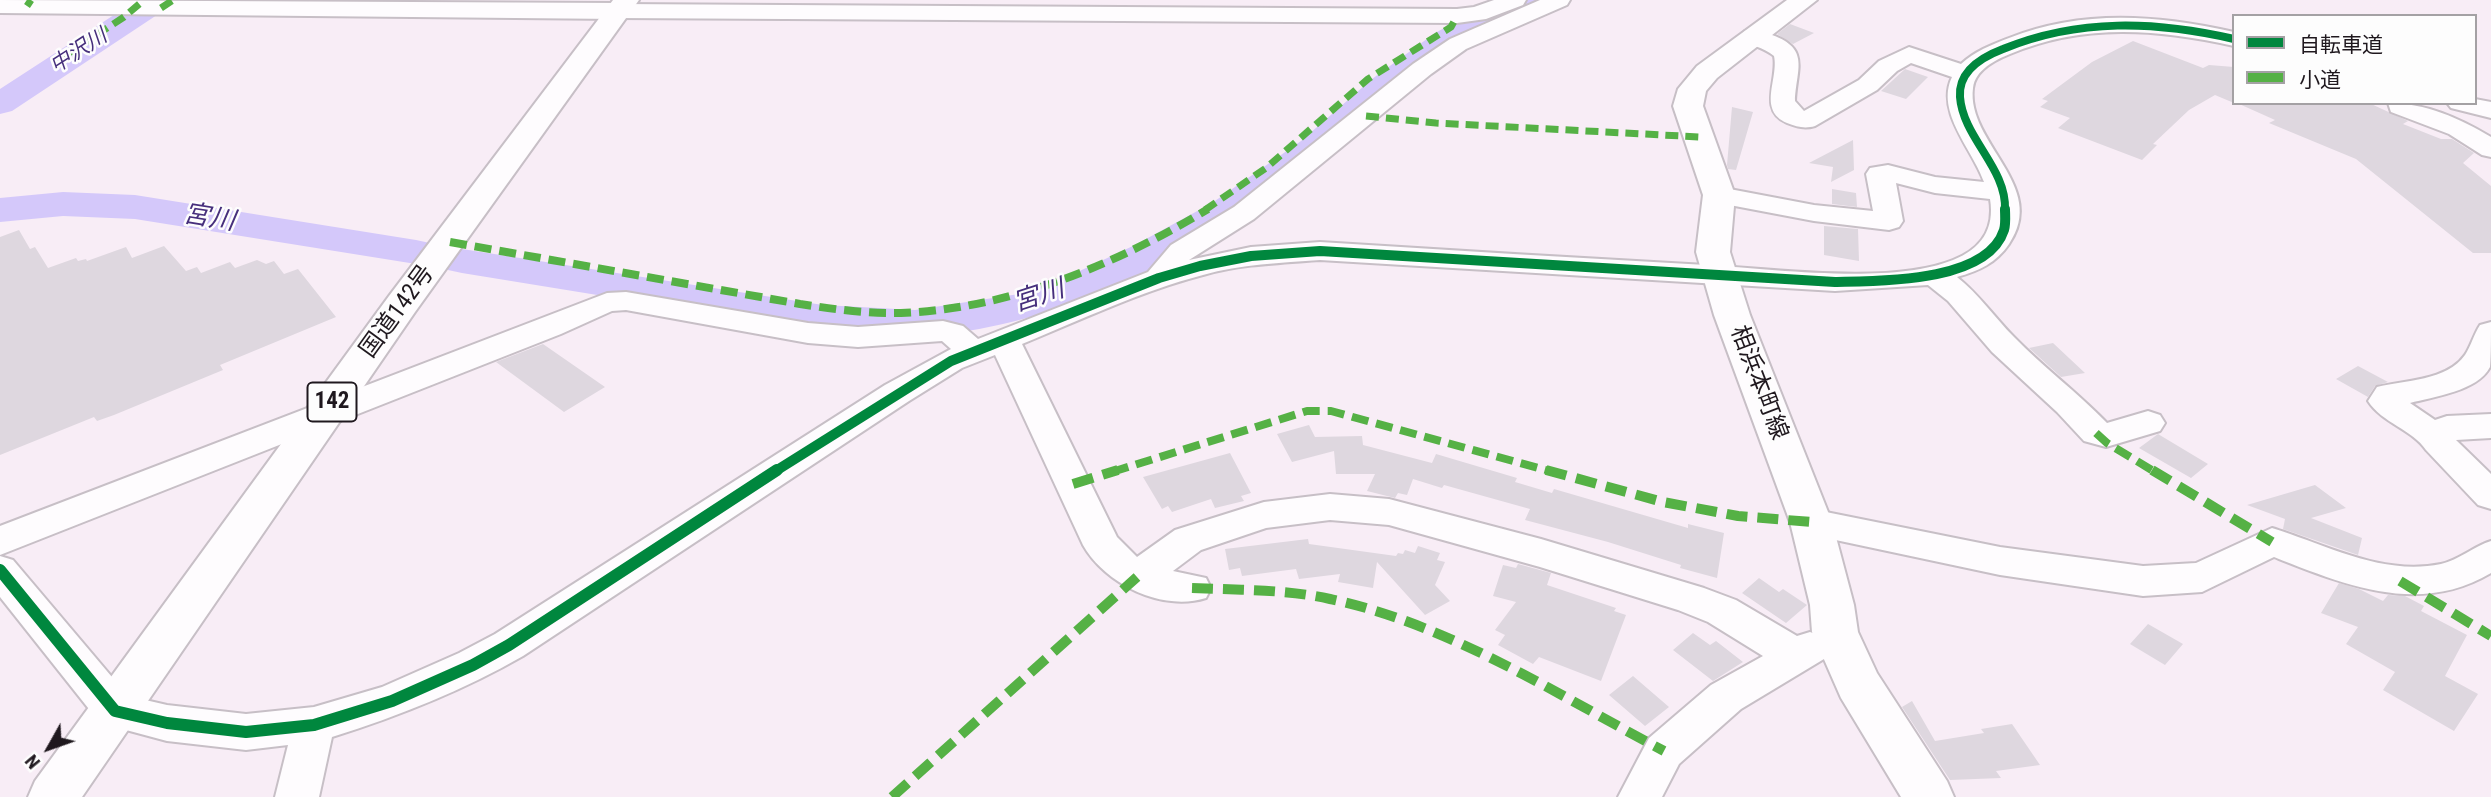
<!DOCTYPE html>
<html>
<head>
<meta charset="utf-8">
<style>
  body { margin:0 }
  #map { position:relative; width:2491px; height:797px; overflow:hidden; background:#f8edf6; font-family:"Roboto Condensed","Noto Sans JP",sans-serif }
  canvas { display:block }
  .legend { position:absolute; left:2232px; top:14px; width:245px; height:91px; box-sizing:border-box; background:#fdfdfd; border:2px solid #a4a1a4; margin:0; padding:9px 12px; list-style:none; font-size:21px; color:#1f181e }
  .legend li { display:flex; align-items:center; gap:14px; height:35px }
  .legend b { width:35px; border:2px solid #a4a1a4 }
  .north { position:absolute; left:14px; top:713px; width:70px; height:70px; -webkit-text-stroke:5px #fdfdfd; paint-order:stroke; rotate:230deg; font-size:19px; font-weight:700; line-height:28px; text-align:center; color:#1f181e }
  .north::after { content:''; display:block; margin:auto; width:24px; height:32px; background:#1f181e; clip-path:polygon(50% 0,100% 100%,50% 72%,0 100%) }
</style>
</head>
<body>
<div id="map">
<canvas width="2491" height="797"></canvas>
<ul class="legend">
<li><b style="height:9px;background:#00873e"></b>自転車道</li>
<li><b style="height:9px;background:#55b145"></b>小道</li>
</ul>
<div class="north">N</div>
</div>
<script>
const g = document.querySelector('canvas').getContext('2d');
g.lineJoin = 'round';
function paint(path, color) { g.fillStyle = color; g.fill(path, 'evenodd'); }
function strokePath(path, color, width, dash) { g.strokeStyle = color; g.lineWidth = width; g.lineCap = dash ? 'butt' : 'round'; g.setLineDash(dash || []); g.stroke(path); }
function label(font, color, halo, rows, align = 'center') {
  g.font = font + ' "Roboto Condensed","Noto Sans JP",sans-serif'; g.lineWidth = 5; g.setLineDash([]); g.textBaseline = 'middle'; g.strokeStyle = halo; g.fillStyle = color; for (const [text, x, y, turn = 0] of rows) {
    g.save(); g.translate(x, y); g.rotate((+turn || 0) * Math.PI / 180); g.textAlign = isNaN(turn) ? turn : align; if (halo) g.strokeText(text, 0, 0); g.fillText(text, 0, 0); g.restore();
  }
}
paint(new Path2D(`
  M137,0H173L169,7L12,111L0,114V89Z
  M1510,0H1553L1549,7C1518,19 1485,29 1457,48C1410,78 1371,118 1329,155C1303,178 1271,198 1242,217C1150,280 1027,332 916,336C851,339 784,325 721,315C634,301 548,287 462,273L448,270L442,261L448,252L462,249L823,305L915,310L1019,294L1069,276L1135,245L1212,203L1301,141L1372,79L1435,33L1465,17Z
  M63,192L135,195L416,240L430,243L436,252L430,261L416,264L135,219L63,216L0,222V198Z`), '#d4c8fa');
paint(new Path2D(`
  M1790,24L1814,33L1793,44L1777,34Z
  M2133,41L2203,68L2209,65L2234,67V103L2215,95L2189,110L2153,144L2157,145L2142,160L2058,128L2070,118L2040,107L2048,101L2042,99L2092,62Z
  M1905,69L1928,77L1906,99L1881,91Z
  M2237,103H2369L2408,121L2403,124L2441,139H2452L2474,153L2463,163L2491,186V253H2473L2356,159L2269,123L2275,120Z
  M1732,107L1753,112L1736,170L1728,169L1727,165Z
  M1853,140L1854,170L1831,182L1833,167L1809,163Z
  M1832,189L1856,193L1857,207L1832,204Z
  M1824,226L1858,229L1859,261L1824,255Z
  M19,230L30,249L35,247L48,268L76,258L78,261L86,259L87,261L126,247L132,258L164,246L186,271L197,267L201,273L230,262L235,268L257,260L266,264L274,261L284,274L298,269L336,317L220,365L223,370L114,415L97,421L94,417L0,455V237Z
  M2053,343L2085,373L2061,377L2029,348Z
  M543,344L605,387L564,412L496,362Z
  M2358,366L2388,382L2375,386L2368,397L2336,379Z
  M1309,425L1315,437L1362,436L1363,445L1432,463L1436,454L1517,478L1515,482L1552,493L1554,489L1688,528V524L1724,533L1717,578L1680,568L1681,565L1608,542L1525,520L1530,509L1444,485L1442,488L1413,479L1407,495L1398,493L1395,498L1367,491L1375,474H1336L1334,451L1292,462L1277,434Z
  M2158,434L2208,464L2191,478L2139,448Z
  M1230,453L1251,493L1241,496L1244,501L1215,508L1211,499L1172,512L1168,506L1162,509L1143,477Z
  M2315,485L2346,508L2311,518L2362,538L2358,555L2283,529L2285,519L2247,505Z
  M1308,539L1309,544L1396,556L1398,553L1403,554L1405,550L1415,553L1418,546L1440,553L1437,560L1445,562L1435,585L1450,601L1425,615L1377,562L1373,588L1338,582L1340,574L1299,579L1296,569L1242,576L1240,568L1229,570L1225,549Z
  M1518,564L1551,573L1547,585L1616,608L1614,611L1626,615L1601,681L1539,657L1533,664L1498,645L1505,635L1495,630L1516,602L1493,596L1503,565L1516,568Z
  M1759,578L1779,592L1783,589L1807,605L1786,623L1742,593Z
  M2339,583L2359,589L2383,601L2388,595L2405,596L2424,606L2421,611L2467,635L2445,676L2478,694L2454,731L2383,690L2395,672L2346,644L2358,627L2321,613Z
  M2148,624L2183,644L2165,665L2130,644Z
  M1693,633L1710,645L1716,641L1743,662L1713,681L1673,650Z
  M1633,676L1669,707L1645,726L1609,695Z
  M1912,701L1935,741L1984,733L1981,729L2012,724L2040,765L1996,771L2001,778L1950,780L1902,707Z`), '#ded7df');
const minor = new Path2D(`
  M1494,0H1526L1523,5L1486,19L1457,23L618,18L610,16L607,11L610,6L618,4L1457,9L1474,7Z
  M1540,0H1570L1567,5L1466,49L1431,74L1254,219L1189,260L1251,247L1320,242C1449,250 1577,258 1706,265C1774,269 1891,285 1953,260C1981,249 1995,229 1990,199L1935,193L1896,183L1903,221L1899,227L1889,230L1814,221L1719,203L1709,201L1705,195L1709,189L1719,187L1814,205L1873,211L1866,174L1870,168L1888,165L1935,177L1984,182C1973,150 1935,112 1952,77L1911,63L1897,71L1877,90L1815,126C1805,129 1797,127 1787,123C1757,110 1779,79 1774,56C1764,47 1748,46 1741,36L1745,31C1755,28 1762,31 1772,35C1811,49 1796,70 1795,101L1804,111L1859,80L1879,61L1909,47L1961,64C1975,51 1991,45 2009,38C2082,9 2159,15 2234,32V46C2158,29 2083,23 2010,54C1995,60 1975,70 1973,88C1966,143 2049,186 2009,244C1996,263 1979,271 1957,277C1979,294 1994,317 2014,337C2043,367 2077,392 2107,423L2148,411L2160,415L2165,423L2160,431L2106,447L2084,441L2057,412L1992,352L1948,301L1928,285L1835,291L1320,260C1281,263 1241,264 1203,275C1141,291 1081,320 1022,344L1117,537L1137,557L1175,530L1264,502L1330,494L1389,499L1541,539L1704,588L1736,600L1797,636L1810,632L1824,637L1830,648L1824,659L1741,709L1679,764L1662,797H1618L1649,738L1711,685L1763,656L1708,622L1678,610L1540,567L1389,525L1330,520L1266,528L1201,550L1173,571L1206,578L1211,588L1206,598C1162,612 1105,584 1083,545L995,355L962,368L909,401L523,656C462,691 399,716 332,737L319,797H275L288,745L246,750L167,741L100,723L0,597V556L13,560L128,696L167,705L246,714L314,707L382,687L459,653L495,634L885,385L951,349L942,341L858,347L808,343L626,310L612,311L561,334L0,555V526L607,293L626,292L808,323L858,327L943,321L963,326L978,339L1148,272L1171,245L1234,207L1413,64L1450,39Z
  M2475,99L2491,102V118L2451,108L2447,103H2475Z
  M2388,103C2426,103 2459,118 2491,137V157L2482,155L2449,134L2391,112Z
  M2491,322C2491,334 2491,356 2490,367C2478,391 2433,397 2410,403L2435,420L2447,416L2491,414V438L2456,440L2491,474V509L2478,505L2426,450C2413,430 2382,423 2368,401L2377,387C2404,380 2447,381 2465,355C2471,346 2474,334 2480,325Z
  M1811,509L2000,547L2143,566L2196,563L2272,528C2327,545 2382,576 2441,564C2459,560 2474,546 2491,541V573C2419,616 2345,585 2274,557L2202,592L2143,596L2000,575L1798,532L1793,522L1798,512Z`);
const major = new Path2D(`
  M0,0L618,3L627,5L631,11L627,17L618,19L0,13Z
  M1787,0H1817L1717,78L1706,91L1703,106L1735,195L1730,252L1750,315L1832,522L1854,605L1858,632L1877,673L1947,781L1954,797H1901L1841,698L1812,632L1810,605L1790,522L1714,315L1696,252L1703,195L1673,106L1678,89L1697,66Z`);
const highway = new Path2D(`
  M613,0H639L415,312L82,797H28L35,781L389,296Z`);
strokePath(minor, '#c7bfc6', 4);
strokePath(major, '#c7bfc6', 4);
strokePath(highway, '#c7bfc6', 4);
paint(minor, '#fefcfe');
paint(major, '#fefcfe');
paint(highway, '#fefcfe');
strokePath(new Path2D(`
  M27,6L31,0
  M161,8L173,0
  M63,57L124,17L144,0
  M1366,116L1436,123L1700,137
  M1205,210L1266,168L1368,79L1451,27L1457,16`), '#55b145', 7, [13, 7]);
strokePath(new Path2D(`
  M450,242L800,304C833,309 867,314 901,313C1009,309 1117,264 1208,209
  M2096,433L2107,443L2155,472
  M1112,472L1307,411H1331L1553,472`), '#55b145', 8, [17, 8]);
strokePath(new Path2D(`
  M1546,470L1663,502L1738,516L1811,522
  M2152,470L2272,542
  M1073,484L1118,470
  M2400,581L2491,636
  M1192,588C1238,590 1285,589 1330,599C1449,624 1558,695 1664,751
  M892,797L1137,577`), '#55b145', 10, [21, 10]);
strokePath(new Path2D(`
  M2005,210C2007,168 1963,138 1960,97C1958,71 1982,57 2003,49C2079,18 2155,21 2234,39`), '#00873e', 8);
strokePath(new Path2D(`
  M774,472L951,361L1159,278L1200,266L1251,256L1320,251L1835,282C1879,281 1987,283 2004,230C2006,224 2005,215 2005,209`), '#00873e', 10);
strokePath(new Path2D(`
  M0,570L115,711L167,723L246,732L314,725L392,701L473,665L509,645L777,470`), '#00873e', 12);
label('italic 21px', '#462f7c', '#fdfdfd', [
  ["中沢川",79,52,-33]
]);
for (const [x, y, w] of [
  [332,402,49]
]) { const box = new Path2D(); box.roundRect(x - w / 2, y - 19.5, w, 39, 5); g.fillStyle = '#fdfdfd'; g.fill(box); strokePath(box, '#1f181e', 2); }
label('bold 23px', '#1f181e', null, [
  ["142",332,402]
]);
label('24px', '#1f181e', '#fdfdfd', [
  ["国道142号",398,312,-54],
  ["相浜本町線",1758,383,69]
]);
label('italic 26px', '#462f7c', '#fdfdfd', [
  ["宮川",209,219,9],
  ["宮川",1039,297,-18]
]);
</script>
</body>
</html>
